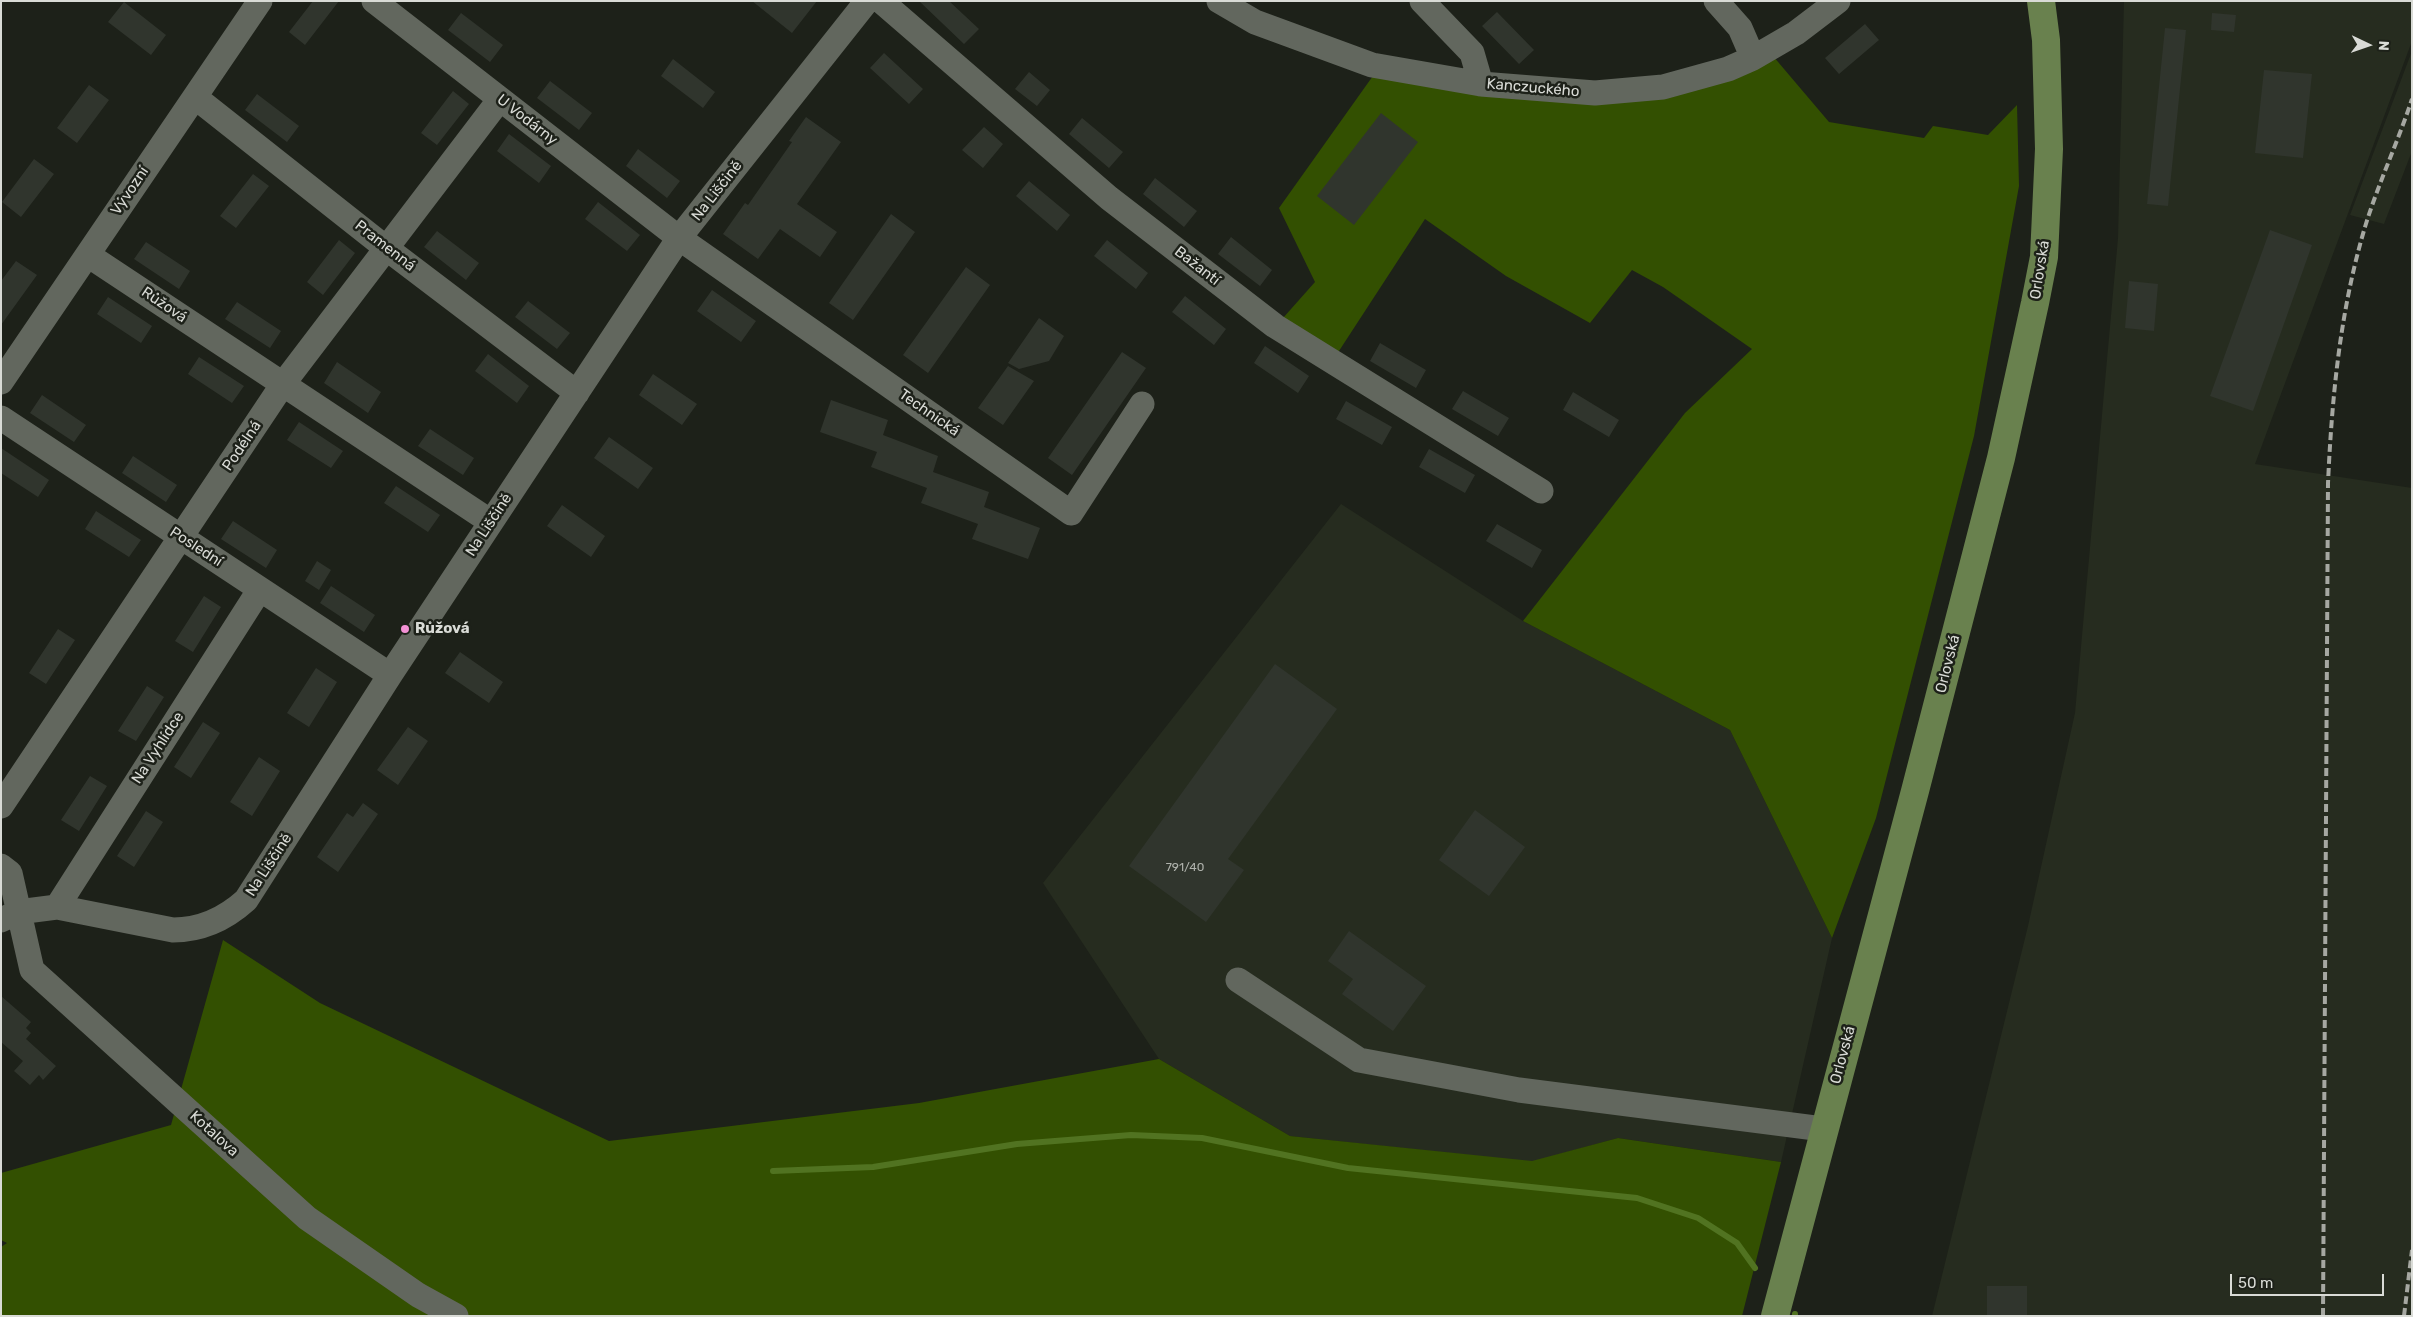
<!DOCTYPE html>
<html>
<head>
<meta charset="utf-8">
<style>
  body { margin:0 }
  #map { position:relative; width:2413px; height:1317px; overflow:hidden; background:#1d2119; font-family:Rubik,sans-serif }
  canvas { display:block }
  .frame { position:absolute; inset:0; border:2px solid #d9dbd6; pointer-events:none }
  .north { position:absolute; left:2343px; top:20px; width:50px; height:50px; -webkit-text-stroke:4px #1d2119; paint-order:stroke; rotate:93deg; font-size:14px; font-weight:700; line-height:20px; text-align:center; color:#d9dbd6 }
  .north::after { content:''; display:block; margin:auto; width:18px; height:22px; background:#d9dbd6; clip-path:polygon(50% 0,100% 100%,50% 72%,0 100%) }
  .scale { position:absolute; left:2230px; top:1274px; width:154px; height:22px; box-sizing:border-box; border:2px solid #d9dbd6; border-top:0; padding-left:6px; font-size:15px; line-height:18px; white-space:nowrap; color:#d9dbd6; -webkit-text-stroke:4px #1d2119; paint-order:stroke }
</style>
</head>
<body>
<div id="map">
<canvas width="2413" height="1317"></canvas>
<div class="frame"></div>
<div class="north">N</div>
<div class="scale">50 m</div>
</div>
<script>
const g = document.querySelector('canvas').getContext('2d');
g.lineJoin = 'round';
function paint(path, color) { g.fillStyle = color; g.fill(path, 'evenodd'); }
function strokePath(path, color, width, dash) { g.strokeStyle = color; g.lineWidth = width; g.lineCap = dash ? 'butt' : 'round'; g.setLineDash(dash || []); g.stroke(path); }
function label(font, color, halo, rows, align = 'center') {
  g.font = font + ' Rubik,sans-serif'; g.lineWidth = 5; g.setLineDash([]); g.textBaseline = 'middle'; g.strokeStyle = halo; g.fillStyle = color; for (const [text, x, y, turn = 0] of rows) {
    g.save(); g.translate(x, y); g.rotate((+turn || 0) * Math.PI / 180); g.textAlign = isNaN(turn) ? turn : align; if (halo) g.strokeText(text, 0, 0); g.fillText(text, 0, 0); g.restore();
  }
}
paint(new Path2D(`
  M2124,1H2412V41L2255,464L2412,488V1316H1932L2028,926L2075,713L2118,238Z
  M2412,51V151L2384,224L2350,215Z
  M1341,504L1523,621L1730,730L1832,938L1781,1162L1618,1138L1532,1162L1290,1136L1159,1059L1043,883Z`), '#262c1f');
paint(new Path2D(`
  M1773,56L1829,122L1924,138L1933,126L1988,135L2017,105L2019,186L1974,436L1876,818L1832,938L1730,730L1523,621L1685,413L1752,349L1663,287L1632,270L1590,323L1506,276L1425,219L1337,354L1283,318L1315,282L1279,208L1375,73L1522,99Z
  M223,940L320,1003L609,1141L919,1103L1159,1059L1290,1136L1532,1161L1618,1138L1781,1162L1742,1316H1V1247L7,1243L1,1240V1173L171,1125Z`), '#335001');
strokePath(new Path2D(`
  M773,1171L873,1167L1017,1144L1131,1135L1202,1138L1348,1168L1637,1198L1698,1218L1737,1243L1755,1268
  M1795,1316V1314`), '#517321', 6);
paint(new Path2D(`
  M313,1H339L305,45L289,32Z
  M752,1H817L792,33Z
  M919,1H949L979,29L964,44Z
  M124,2L166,35L151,55L108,22Z
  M1497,12L1534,50L1519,64L1482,26Z
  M461,13L503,45L490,62L448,30Z
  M2212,13L2236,15L2234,32L2211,30Z
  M1865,24L1879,40L1839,74L1825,58Z
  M2165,28L2186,30L2168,206L2147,204Z
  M884,53L923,89L909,104L870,68Z
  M673,59L715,92L703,108L661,76Z
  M2264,70L2312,74L2303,158L2255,153Z
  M1029,72L1050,90L1037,106L1015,89Z
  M550,81L592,113L579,130L537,98Z
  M89,85L109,100L77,143L57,128Z
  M453,91L469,104L437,145L421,133Z
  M257,94L299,126L287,142L245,110Z
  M1381,113L1418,142L1354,225L1317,196Z
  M806,117L841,142L797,204L837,232L820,257L780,229L758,259L723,234L745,203L748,205L792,142L789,141Z
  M1082,118L1123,152L1109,168L1069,134Z
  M984,127L1003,144L983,168L962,150Z
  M509,134L551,166L539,183L497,151Z
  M638,149L680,181L667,198L626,166Z
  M34,159L54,174L21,217L2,202Z
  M253,174L269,186L236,228L220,216Z
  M1155,178L1197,211L1184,227L1143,194Z
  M1029,181L1070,215L1057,231L1016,196Z
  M598,202L640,235L627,251L585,219Z
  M891,214L915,232L853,320L829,303Z
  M2270,230L2312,245L2253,411L2210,396Z
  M437,231L479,263L466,280L424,247Z
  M1231,237L1272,270L1260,286L1218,254Z
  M339,240L355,253L323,295L307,282Z
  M1107,240L1148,273L1136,289L1094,256Z
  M146,242L190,271L179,289L134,259Z
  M16,261L37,275L1,325V281Z
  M966,267L990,285L928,373L903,355Z
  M2129,281L2158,284L2154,331L2125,328Z
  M712,290L756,321L741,342L697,311Z
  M1185,296L1226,329L1214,345L1172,312Z
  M108,297L152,326L141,343L97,314Z
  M528,301L570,333L557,349L515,317Z
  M237,302L281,331L270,348L225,319Z
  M1039,318L1064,336L1049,361L1019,369L1008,363Z
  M1380,343L1426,370L1416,388L1370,361Z
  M1265,346L1309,376L1298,393L1254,363Z
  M1122,352L1146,368L1072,475L1048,458Z
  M488,354L529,386L517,403L475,371Z
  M199,357L244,386L232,403L188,374Z
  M337,362L381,392L368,413L324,383Z
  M1008,366L1034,381L1003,425L978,408Z
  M653,374L697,404L682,425L639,395Z
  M1463,391L1509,418L1498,436L1452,409Z
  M1573,392L1619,420L1609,437L1563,410Z
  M42,395L86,425L74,442L30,413Z
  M831,400L888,420L883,435L938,456L933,472L989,492L984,507L1040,528L1028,559L972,539L978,524L921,503L927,488L871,467L877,452L820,432Z
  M1346,401L1392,427L1382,445L1336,419Z
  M299,422L343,451L331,468L287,440Z
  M430,429L474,458L463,475L418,446Z
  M609,437L653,468L638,489L594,458Z
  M1,448L49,480L38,497L1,473Z
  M1429,449L1475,475L1465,493L1419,467Z
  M133,456L177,485L166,502L122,473Z
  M396,486L440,515L428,532L384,503Z
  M562,505L605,536L591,557L547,526Z
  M96,511L141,540L129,557L85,529Z
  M233,521L277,550L266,568L221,539Z
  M1497,524L1542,550L1532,568L1486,541Z
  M317,561L331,570L319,590L305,581Z
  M331,586L375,615L364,632L320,603Z
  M204,596L221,607L193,652L175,641Z
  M58,629L75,640L46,684L29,673Z
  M460,652L503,682L489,703L445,673Z
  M1275,664L1337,709L1228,859L1244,870L1206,922L1129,866Z
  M316,668L337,682L309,727L287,713Z
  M147,686L164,697L136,741L118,731Z
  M203,722L220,733L191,778L174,767Z
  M408,727L428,741L398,785L377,770Z
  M259,757L280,771L252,816L230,802Z
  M90,776L107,786L79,831L61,820Z
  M363,803L378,814L338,872L317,857L347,813L353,817Z
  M1475,810L1525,847L1489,896L1439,860Z
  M146,811L163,822L134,867L117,856Z
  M1349,931L1426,986L1393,1031L1342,994L1353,979L1328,961Z
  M1,996L31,1022L26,1028L31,1033L26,1039L56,1066L43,1080L39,1075L30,1085L14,1071L23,1061L1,1042Z
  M1987,1286H2027V1316H1987Z`), '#30352d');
strokePath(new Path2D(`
  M374,1L679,238L1071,513L1142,404
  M881,1L1109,198L1275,326L1541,491
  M1219,1L1255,22L1372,65L1481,84L1595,93L1663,87L1728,69L1753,58L1796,33L1838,1
  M1422,1L1472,53L1481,84
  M1716,1L1740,28L1753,58
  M195,97L386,248L577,393
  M88,255L491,522
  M1,382L260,1
  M1,418L390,675
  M1,806L283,384L500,99
  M1,866L10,873L32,970L307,1218L418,1295L456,1316
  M57,907L260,589
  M1,920L18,912L57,907L173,930C202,930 225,919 246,900L390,675L679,238L867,1
  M1238,980L1359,1060L1519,1090L1823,1129`), '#62675e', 25);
strokePath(new Path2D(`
  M1775,1316L1915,791L2001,458L2035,303L2044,257L2049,149L2046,40L2041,1`), '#69814e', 28);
strokePath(new Path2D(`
  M2323,1316L2328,483C2332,396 2340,311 2365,227C2378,184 2398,142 2412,99
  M2404,1316L2412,1250`), '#a6a8a2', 4, [8, 4]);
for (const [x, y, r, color] of [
  [405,629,5,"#f391d5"]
]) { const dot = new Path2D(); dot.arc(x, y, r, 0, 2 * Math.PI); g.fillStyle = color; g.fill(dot); strokePath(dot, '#1d2119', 2); }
label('12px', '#afb2ac', null, [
  ["791/40",1185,868]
]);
label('15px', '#d9dbd6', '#1d2119', [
  ["Kanczuckého",1533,88,5],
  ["U Vodárny",527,120,38],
  ["Vývozní",130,191,-56],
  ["Na Liščině",717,191,-52],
  ["Pramenná",385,246,38],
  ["Bažantí",1197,266,38],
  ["Orlovská",2040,270,-81],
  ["Růžová",164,305,34],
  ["Technická",929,413,35],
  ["Podélná",242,446,-56],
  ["Na Liščině",489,525,-57],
  ["Poslední",196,547,33],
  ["Orlovská",1948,664,-76],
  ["Na Vyhlídce",158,748,-57],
  ["Na Liščině",269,865,-57],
  ["Orlovská",1843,1055,-75],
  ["Kotalova",214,1134,42]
]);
label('bold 15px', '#d9dbd6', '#1d2119', [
  ["Růžová",415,629]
], 'left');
</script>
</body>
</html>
